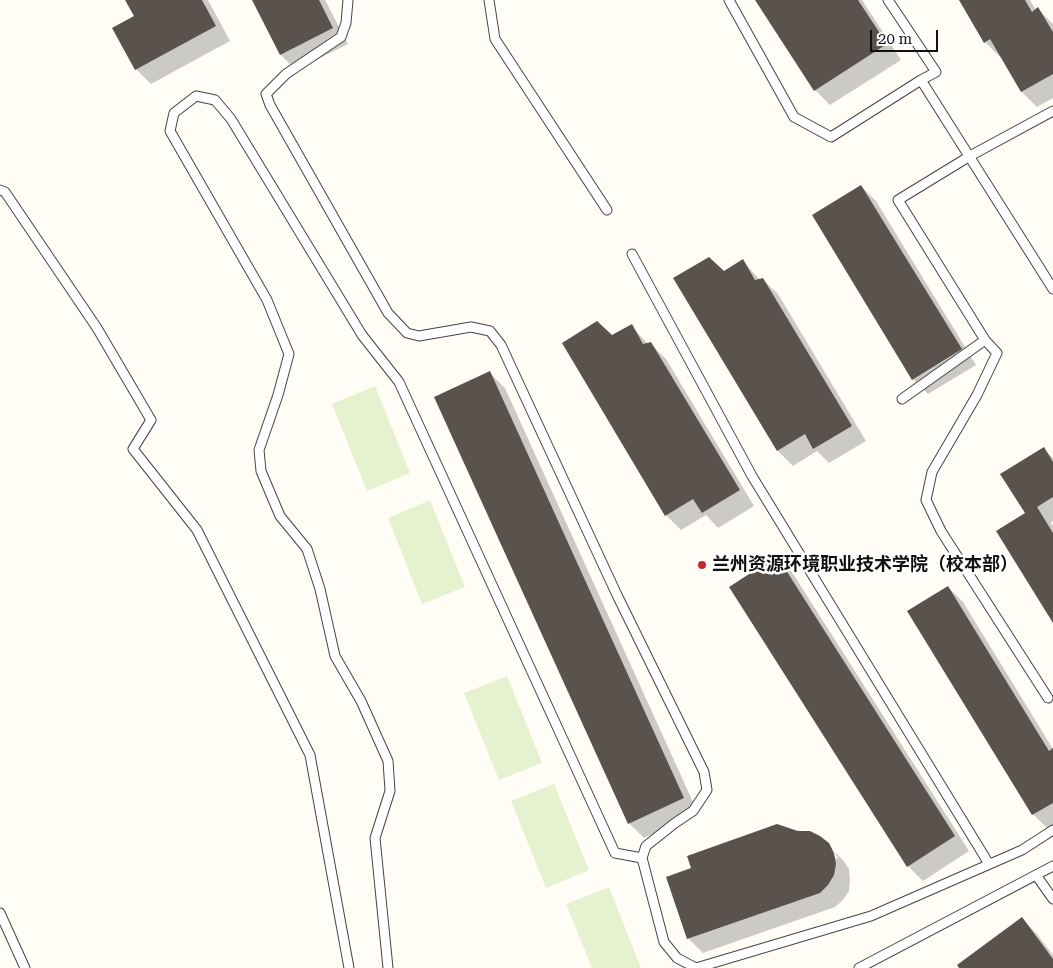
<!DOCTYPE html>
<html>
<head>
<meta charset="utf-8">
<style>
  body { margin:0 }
  #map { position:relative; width:1053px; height:968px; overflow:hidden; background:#fffdf5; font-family:"Roboto Serif",serif }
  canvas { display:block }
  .scale { position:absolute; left:870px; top:30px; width:68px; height:22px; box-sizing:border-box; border:2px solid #111; border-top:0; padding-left:6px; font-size:15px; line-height:18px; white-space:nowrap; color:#111; -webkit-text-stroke:4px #fff; paint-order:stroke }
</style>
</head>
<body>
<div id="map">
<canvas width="1053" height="968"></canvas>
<div class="scale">20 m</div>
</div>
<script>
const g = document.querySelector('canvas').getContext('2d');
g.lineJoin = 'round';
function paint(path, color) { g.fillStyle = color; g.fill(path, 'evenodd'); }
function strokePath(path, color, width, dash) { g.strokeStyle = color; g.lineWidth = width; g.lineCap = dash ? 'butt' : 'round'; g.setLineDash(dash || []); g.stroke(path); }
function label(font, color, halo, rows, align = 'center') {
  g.font = font + ' "Roboto Serif","Noto Sans SC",serif'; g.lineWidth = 5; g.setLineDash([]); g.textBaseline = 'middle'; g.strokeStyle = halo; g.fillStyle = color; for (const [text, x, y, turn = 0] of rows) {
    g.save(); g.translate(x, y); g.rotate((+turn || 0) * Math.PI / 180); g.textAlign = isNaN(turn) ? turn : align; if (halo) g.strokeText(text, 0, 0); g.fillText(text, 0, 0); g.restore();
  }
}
paint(new Path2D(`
  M375,386L410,473L367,491L332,404Z
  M430,500L465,587L422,604L388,518Z
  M507,676L542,763L499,780L464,693Z
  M554,784L589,870L546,888L511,801Z
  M609,887L641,968H592L566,904Z`), '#e6f2cf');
paint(new Path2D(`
  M126,0H208L230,41L151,84L136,69L135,17Z
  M253,0H325L348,44L296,70L281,55Z
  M756,0H862L901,60L830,105L815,90Z
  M961,0H1030L1036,10L1038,9L1053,24V98L1037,107L1022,92L1002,57H1000L985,42Z
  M861,186L876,201L976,365L928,394L913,379Z
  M743,261L760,280L762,279L778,294L866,441L829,463L817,451L793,466L778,451L675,279L724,272Z
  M631,326L648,344H651L666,359L754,506L718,528L706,515L681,530L666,515L612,337Z
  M490,373L505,388L698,813L644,838L629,823Z
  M1044,449L1053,458V521L1051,523L1053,526V621L1026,514Z
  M777,557L792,572L969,851L923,881L908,866Z
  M948,587L963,602L1053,749V827L1048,829L1033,814L909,612Z
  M819,837L832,849H830L836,859L838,858L834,851L843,860L849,869L850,880L849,891L843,900L835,907L703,953L688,938Z
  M1022,919L1037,934L1053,955V968H961Z`), '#0003');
paint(new Path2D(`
  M125,0H202L216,26L135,70L112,28L134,16Z
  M252,0H319L333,28L280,55Z
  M755,0H858L887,44L814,91Z
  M959,0H1025L1032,12L1038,7L1053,32V74L1021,92L990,39L984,43Z
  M861,185L962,349L912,380L812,215Z
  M709,257L724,271L743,259L755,280L763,278L852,426L813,449L805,434L777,451L673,278Z
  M597,321L612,335L632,324L643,344L651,342L740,490L702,513L693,499L665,516L562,343Z
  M490,371L684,798L628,824L434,397Z
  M1044,447L1053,462V497L1037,507L1053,533V623L996,531L1025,513L1000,474Z
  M777,556L955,836L907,867L729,587Z
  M948,586L1049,751L1053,748V803L1032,815L907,611Z
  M777,824L798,831H810L820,836L829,843L834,853L836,864L834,875L828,885L820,893L687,939L666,877L691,868L687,856Z
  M1022,917L1053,959V968H959L957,965Z`), '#5a524d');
const lane = new Path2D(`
  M348,0L346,23L341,37L286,74L266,94L270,105L388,313L407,333L419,336L471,327L490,331L501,345L617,595L704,772L707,790L693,811L675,823L646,846L642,858L664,942L677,958L696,968
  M489,0L495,39L607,210
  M729,0L794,117L831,137L921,80L1053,289
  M888,0L936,72L921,80
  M0,190L5,192L97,328L151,420L133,449L197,530L310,755L349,968
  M632,254L752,476L989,864
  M985,340L997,353L977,395L932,472L926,500L941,531L1048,698
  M902,399L985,340L898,200L970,156L1053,111
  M1036,875L1053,899
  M0,913L25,968
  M388,968L375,838L390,791L388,761L361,701L335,656L320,589L307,549L280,516L261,471L259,450L278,395L289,354L267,300L170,131L174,113L196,96L215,100L231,119L362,335L399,382L615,853L642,858
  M696,968L871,916L1022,850L1053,830
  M859,968L1053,866`);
strokePath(lane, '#444', 11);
strokePath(lane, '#fff', 9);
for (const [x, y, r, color] of [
  [702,565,5,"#c4262e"]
]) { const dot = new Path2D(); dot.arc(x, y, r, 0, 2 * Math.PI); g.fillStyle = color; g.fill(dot); strokePath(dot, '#fff', 2); }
label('bold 18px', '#111', '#fff', [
  ["兰州资源环境职业技术学院（校本部）",712,565]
], 'left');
</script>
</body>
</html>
